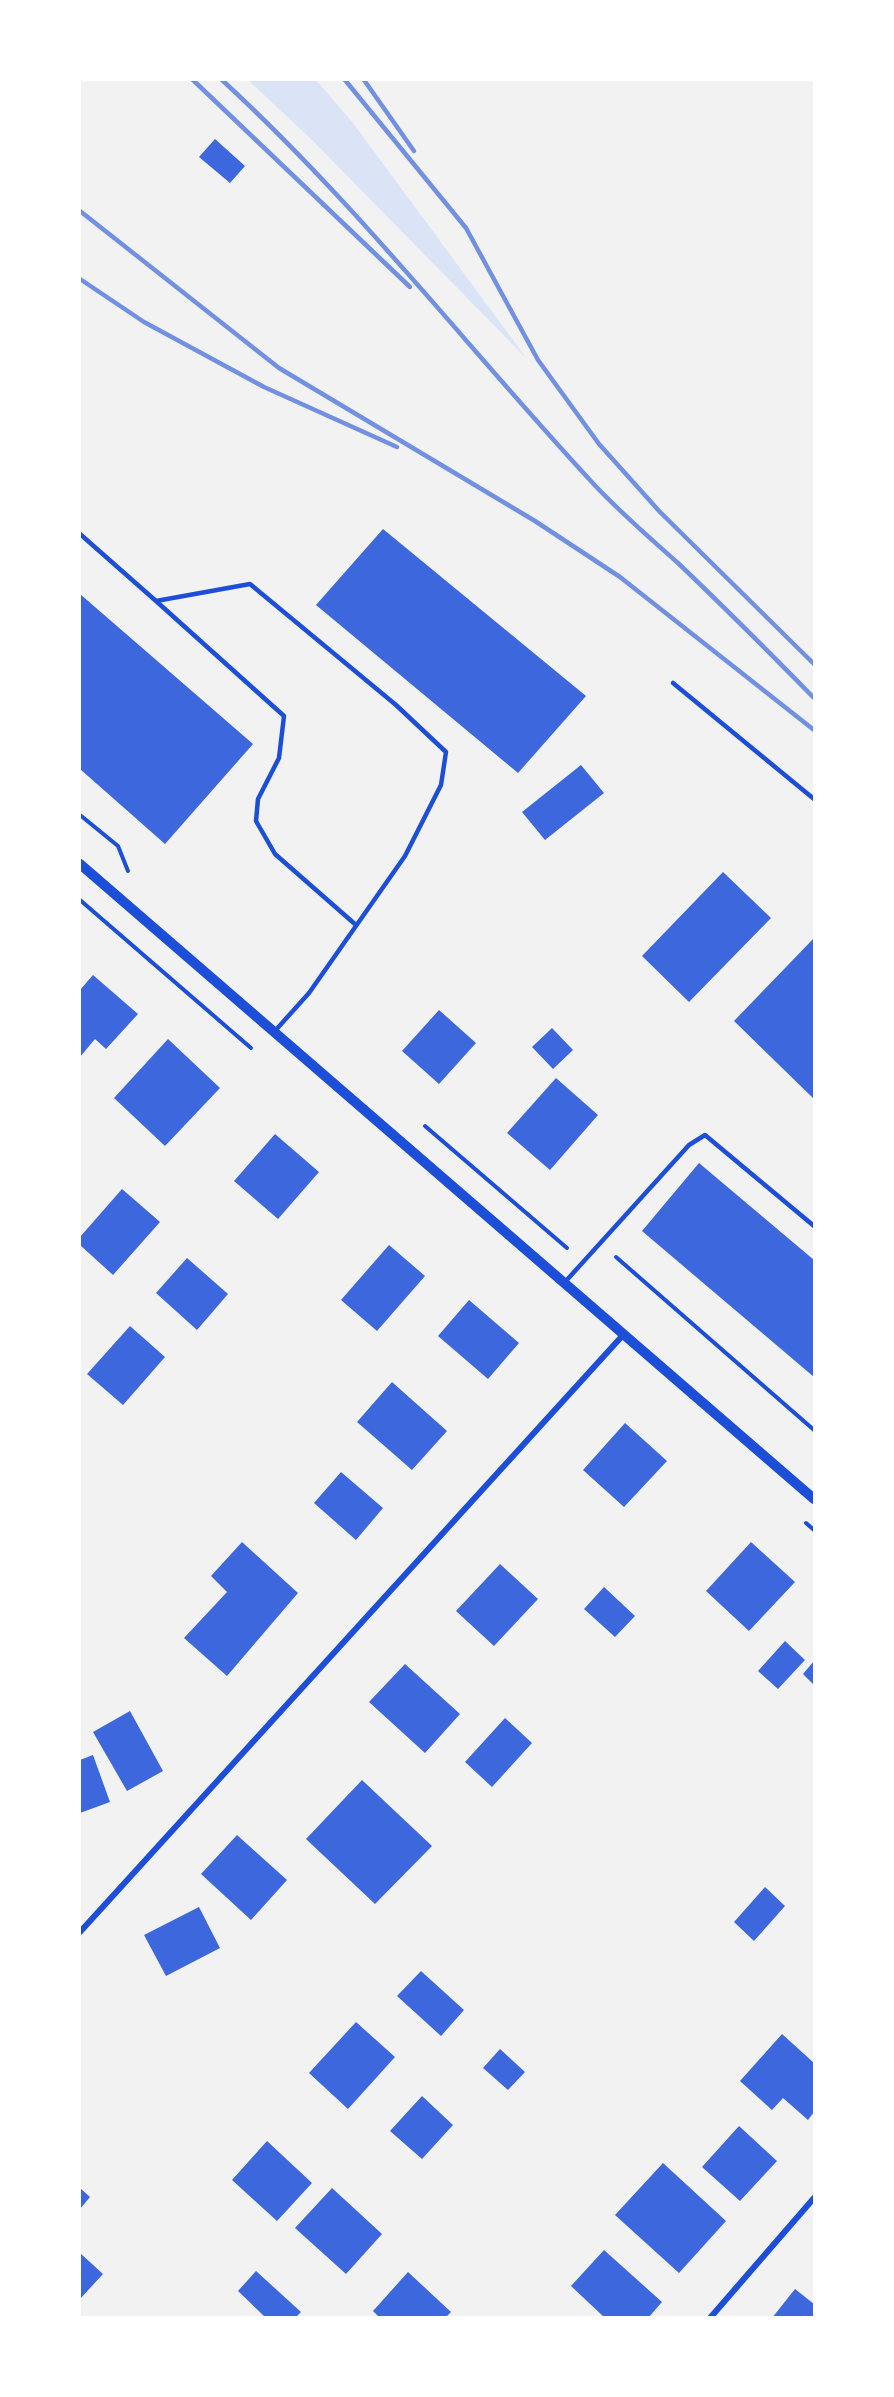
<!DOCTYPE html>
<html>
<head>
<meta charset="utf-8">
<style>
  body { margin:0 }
  #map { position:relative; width:894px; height:2397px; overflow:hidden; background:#f2f2f2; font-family:Commissioner,sans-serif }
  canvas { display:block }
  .frame { position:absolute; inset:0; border:81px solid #fff; pointer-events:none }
</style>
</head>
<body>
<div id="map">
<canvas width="894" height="2397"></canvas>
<div class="frame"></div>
</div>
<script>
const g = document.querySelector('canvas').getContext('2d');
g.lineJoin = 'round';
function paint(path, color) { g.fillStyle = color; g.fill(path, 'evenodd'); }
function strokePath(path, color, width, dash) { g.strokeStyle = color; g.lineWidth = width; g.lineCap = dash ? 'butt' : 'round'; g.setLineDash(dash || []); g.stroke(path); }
paint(new Path2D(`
  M248,80H316L353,123L527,359L310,138Z`), '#dbe4f7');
paint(new Path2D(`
  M215,139L245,166L230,183L199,157Z
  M383,529L586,696L518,773L316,605Z
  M80,594L253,744L165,844L80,769Z
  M581,765L604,793L545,840L522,812Z
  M723,872L771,918L689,1002L642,956Z
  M814,938V1099L734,1021Z
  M93,975L138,1014L106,1049L95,1039L80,1057V990Z
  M439,1010L476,1043L439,1084L402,1051Z
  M552,1028L573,1050L553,1069L532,1047Z
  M168,1039L220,1088L165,1146L114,1098Z
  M556,1078L598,1115L550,1170L507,1133Z
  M275,1134L319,1172L278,1219L234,1181Z
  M699,1163L814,1260V1377L642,1231Z
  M122,1189L160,1222L113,1275L80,1245V1237Z
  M389,1245L425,1276L377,1331L341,1300Z
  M187,1258L228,1294L197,1330L156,1293Z
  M469,1300L519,1343L488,1379L438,1336Z
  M130,1326L165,1357L123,1405L87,1374Z
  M392,1382L447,1431L412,1470L357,1422Z
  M625,1423L667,1461L624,1507L583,1470Z
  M341,1472L383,1508L356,1540L314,1503Z
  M242,1542L298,1593L227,1676L184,1638L227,1592L211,1576Z
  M751,1542L795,1582L749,1631L706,1591Z
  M500,1564L538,1599L494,1646L456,1611Z
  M604,1587L635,1616L615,1637L584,1609Z
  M785,1641L805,1660L778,1689L758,1671Z
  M814,1661V1685L803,1674Z
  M405,1664L460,1714L425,1753L369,1702Z
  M130,1711L163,1771L127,1791L93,1732Z
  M505,1718L532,1743L492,1787L465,1762Z
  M93,1755L110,1802L80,1813V1760Z
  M362,1780L432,1846L375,1904L306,1839Z
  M237,1835L287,1880L251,1920L201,1874Z
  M765,1887L785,1906L754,1941L734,1922Z
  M199,1907L220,1948L166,1976L144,1935Z
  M421,1971L464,2010L441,2036L397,1996Z
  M356,2022L395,2057L348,2109L309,2073Z
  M782,2034L814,2063V2112L808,2120L783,2098L772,2110L740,2081Z
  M500,2049L525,2072L508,2090L483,2068Z
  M422,2096L453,2125L422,2159L390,2131Z
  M739,2126L777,2161L740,2201L702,2167Z
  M267,2141L312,2183L277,2221L232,2180Z
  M663,2163L726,2221L679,2273L615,2215Z
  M80,2188L90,2197L80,2209Z
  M332,2188L382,2234L346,2274L295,2228Z
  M604,2250L662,2302L648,2318H605L571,2286Z
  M80,2253L103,2274L80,2299Z
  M256,2271L301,2312L295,2318H266L238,2291Z
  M408,2272L451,2312L445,2318H380L373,2311Z
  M795,2289L814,2304V2318H772Z`), '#3d67dc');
strokePath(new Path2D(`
  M80,815L118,846L128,871
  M80,900L251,1048
  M425,1126L567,1248
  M616,1257L814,1430
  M806,1523L814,1530`), '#1d4ed8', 4);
strokePath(new Path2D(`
  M80,534L156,601L250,584L396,705L446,752L441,785L405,856L309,993L274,1032
  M156,601L284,716L279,758L258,799L256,821L275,854L356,925
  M673,683L814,799
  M565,1282L689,1145L705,1135L814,1226`), '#1d4ed8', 4.5);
strokePath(new Path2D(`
  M80,1932L624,1334
  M710,2318L814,2198`), '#1d4ed8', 6);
strokePath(new Path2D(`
  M80,864L814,1499`), '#1d4ed8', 10);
strokePath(new Path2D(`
  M193,80L410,287
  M222,80C356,203 467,347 590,480C617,510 649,537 679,564C725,608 770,653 814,698
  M345,80L466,228L538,360L599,444L660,512L814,664
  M364,80L414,151
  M80,211L279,368L535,521L620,577L814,730
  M80,279L144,322L264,387L397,447`), '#7290e2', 4.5);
</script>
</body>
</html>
